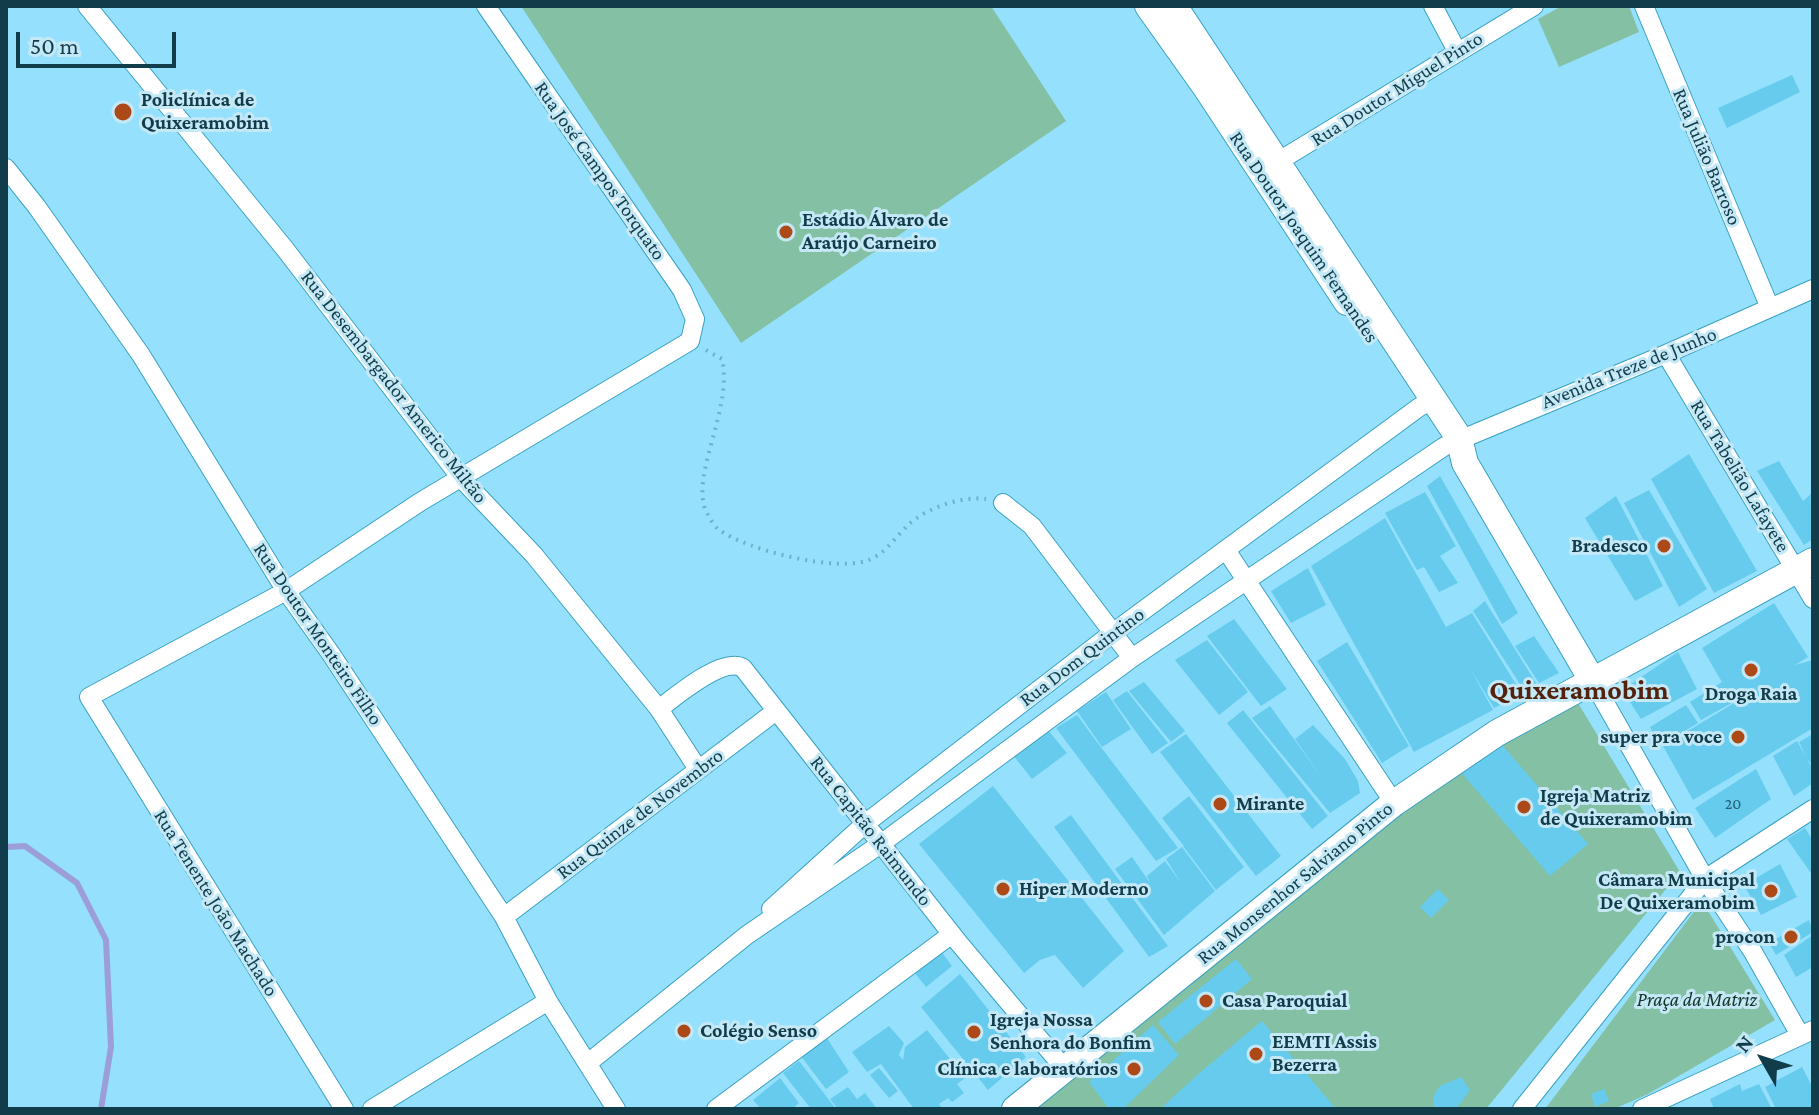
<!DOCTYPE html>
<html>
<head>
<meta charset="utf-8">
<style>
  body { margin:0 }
  #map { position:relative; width:1819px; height:1115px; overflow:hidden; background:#95e1fd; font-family:"Crimson Pro",serif }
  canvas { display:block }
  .frame { position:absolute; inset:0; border:8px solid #113d4a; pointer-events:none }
  .north { position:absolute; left:1723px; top:1019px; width:80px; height:80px; -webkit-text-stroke:6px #c4e8f6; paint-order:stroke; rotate:309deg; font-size:22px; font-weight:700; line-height:32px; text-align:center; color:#113d4a }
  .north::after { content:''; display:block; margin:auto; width:28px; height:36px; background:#113d4a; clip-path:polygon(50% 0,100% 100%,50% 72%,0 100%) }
  .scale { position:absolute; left:16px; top:32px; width:160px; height:36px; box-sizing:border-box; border:4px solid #113d4a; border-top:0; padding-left:10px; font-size:24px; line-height:28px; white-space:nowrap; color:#113d4a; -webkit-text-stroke:6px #c4e8f6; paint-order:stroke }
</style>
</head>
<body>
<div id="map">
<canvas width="1819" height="1115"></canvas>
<div class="frame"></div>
<div class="north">N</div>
<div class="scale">50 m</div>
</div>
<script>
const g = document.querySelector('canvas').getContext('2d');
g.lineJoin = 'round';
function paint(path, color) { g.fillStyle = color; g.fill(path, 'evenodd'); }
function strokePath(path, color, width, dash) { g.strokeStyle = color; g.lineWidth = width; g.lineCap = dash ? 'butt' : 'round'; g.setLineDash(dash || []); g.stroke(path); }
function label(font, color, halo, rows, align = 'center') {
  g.font = font + ' "Crimson Pro",serif'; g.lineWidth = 6; g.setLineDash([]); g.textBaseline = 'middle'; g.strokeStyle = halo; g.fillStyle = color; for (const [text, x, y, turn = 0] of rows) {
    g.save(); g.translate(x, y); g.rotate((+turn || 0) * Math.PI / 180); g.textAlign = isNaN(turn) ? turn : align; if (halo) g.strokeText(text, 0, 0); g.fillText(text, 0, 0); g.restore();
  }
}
paint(new Path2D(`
  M521,6H991L1066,121L741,343Z
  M1562,6H1629L1639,32L1559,67L1538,19Z
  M1578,703L1680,872L1486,1109H1036L1503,732Z
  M1702,901L1775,1020L1648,1094L1614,1109H1545Z`), '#84c1a4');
strokePath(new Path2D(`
  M6,847L25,846L77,883L106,940L111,1047L101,1109`), '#9c9ed9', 6);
paint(new Path2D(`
  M1792,75L1800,92L1727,128L1718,108Z
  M1689,454L1757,571L1714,593L1651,479Z
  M1779,461L1803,501L1813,492V539L1804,545L1757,471Z
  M1440,476L1518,613L1502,624L1427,486Z
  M1649,490L1707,589L1679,607L1624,503Z
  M1425,492L1456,546L1440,556L1458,583L1439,592L1424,567L1417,570L1385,513Z
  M1616,496L1663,586L1635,601L1585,518Z
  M1385,518L1446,627L1472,613L1522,694L1494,708L1470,668L1493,710L1414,752L1311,566Z
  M1308,568L1326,605L1291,623L1271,591Z
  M1485,601L1536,683L1525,692L1473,611Z
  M1774,603L1808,657L1795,665L1813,660V728L1693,800L1663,746L1759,688L1701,720L1690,702L1722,682L1702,648Z
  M1234,619L1287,689L1261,706L1207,636Z
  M1534,636L1559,673L1539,683L1515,646Z
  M1207,640L1248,692L1219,715L1175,660Z
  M1347,642L1409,746L1382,763L1317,661Z
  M1678,652L1697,689L1641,719L1622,690Z
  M1144,682L1185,731L1171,742L1129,691Z
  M1127,691L1168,743L1152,754L1113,700Z
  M1106,692L1131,729L1102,747L1077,711Z
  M1686,705L1698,723L1660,746L1650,727Z
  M1270,706L1322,778L1295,739L1313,725L1345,759L1358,781L1360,793L1330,813L1252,718Z
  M1243,710L1328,816L1312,829L1227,723Z
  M1077,715L1100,746L1178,848L1156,861L1056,728Z
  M1047,729L1067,753L1032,779L1012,754Z
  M1186,734L1281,856L1256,876L1160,752Z
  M1813,734V766L1807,759L1813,769V783L1794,796L1773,756L1797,741L1807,759L1799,742Z
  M1497,739L1588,844L1550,876L1460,771Z
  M1756,769L1771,799L1715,838L1695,808Z
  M993,786L1124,951L1083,988L1055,955L1040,960L1024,973L919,844Z
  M1189,796L1244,867L1216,890L1183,846L1185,844L1183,845L1162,818Z
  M1071,815L1168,946L1149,957L1054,827Z
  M1805,828L1813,841V876L1787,839Z
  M1182,847L1215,891L1164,935L1115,869L1132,857L1150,883L1147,876L1165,861L1181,883L1166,859Z
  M1780,864L1797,897L1761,915L1744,885Z
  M1438,889L1449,900L1431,918L1420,907Z
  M1809,920L1813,932L1776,955L1769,943Z
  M1813,935V967L1796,977L1784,955Z
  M941,951L952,966L926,987L914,972Z
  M1236,959L1252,979L1175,1044L1158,1022Z
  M960,974L1026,1057L988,1090L921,1007Z
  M1262,1021L1336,1109H1160L1203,1070Z
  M1153,1025L1179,1055L1123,1109H1109L1089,1082Z
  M889,1026L904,1043L899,1055L903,1060L905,1047L927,1030L965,1078L957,1084L964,1093L952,1102L948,1098L939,1104L943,1109H914L881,1064L867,1072L852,1052Z
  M825,1035L849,1072L826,1089L800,1055Z
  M799,1061L836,1109H811L783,1073Z
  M1802,1067L1813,1088V1109H1776L1765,1087Z
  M879,1068L898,1091L889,1098L870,1075Z
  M1461,1077L1470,1090L1456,1109H1434L1433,1097L1440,1086Z
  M780,1078L799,1103L792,1109H761L753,1100Z
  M1740,1084L1742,1091L1759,1084L1772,1109H1714L1710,1099Z
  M848,1087L857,1099L865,1093L877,1109H838L830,1099Z
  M1604,1089L1609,1101L1595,1107L1591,1094Z`), '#66cbed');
const street = new Path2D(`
  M87,6L285,249L460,477L534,555L659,709L698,769
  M1433,6L1457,51
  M1644,6L1770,308
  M1269,167L1534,6
  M6,168L37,207L141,355L286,591L331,654L504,917L548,1001L616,1109
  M1666,354L1813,599
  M1003,503L1032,526L1132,658
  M1226,550L1394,803
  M1592,680L1705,879L1753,952L1800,1035
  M659,709C676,696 723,656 743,668L958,942L1064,1068
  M771,909L866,823L1114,632L1418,408L1433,399
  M504,917L776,711
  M588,1063L747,935L882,843L1132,658L1445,446L1666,354L1813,289
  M344,1109L89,697L286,591L420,502L690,341L695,319L682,290L486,6
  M372,1109L548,1001
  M716,1109L952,934
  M1522,1109L1705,879L1813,809
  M1642,1109L1813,1030`);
const secondary = new Path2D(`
  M1148,6L1207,89L1347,302
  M1174,6L1459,438L1465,463L1592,680
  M1015,1109L1394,803L1497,733L1813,561`);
strokePath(street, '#38a1c2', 20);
strokePath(secondary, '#38a1c2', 28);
strokePath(new Path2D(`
  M706,350L722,359C733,408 692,471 705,509C708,515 713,525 718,529C746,550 839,574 871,559C885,553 896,537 907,526C926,508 960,496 986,499`), '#6db0c7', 4, [2, 6]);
strokePath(street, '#fff', 18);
strokePath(secondary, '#fff', 26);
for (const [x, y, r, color] of [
  [123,112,10,"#ad4817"],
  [786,232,8,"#ad4817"],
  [1664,546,8,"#ad4817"],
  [1751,670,8,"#ad4817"],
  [1738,737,8,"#ad4817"],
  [1220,804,8,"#ad4817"],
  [1524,807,8,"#ad4817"],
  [1003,889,8,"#ad4817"],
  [1771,891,8,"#ad4817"],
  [1791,937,8,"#ad4817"],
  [1206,1001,8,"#ad4817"],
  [684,1031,8,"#ad4817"],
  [974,1032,8,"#ad4817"],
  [1256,1054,8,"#ad4817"],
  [1134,1069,8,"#ad4817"]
]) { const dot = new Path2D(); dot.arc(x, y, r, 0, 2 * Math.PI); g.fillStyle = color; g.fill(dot); strokePath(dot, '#c4e8f6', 3); }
label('16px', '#266073', null, [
  ["20",1733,804]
]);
label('20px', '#113d4a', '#c4e8f6', [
  ["Rua Doutor Miguel Pinto",1397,89,-32],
  ["Rua Julião Barroso",1707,157,67],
  ["Rua José Campos Torquato",600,171,55],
  ["Rua Doutor Joaquim Fernandes",1304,237,56],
  ["Avenida Treze de Junho",1629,368,-22],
  ["Rua Desembargador Americo Miltão",394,387,52],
  ["Rua Tabelião Lafayete",1740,476,59],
  ["Rua Doutor Monteiro Filho",318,634,56],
  ["Rua Dom Quintino",1082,657,-37],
  ["Rua Quinze de Novembro",640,814,-37],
  ["Rua Capitão Raimundo",871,831,52],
  ["Rua Monsenhor Salviano Pinto",1295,883,-39],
  ["Rua Tenente João Machado",216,903,58]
]);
label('bold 20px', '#113d4a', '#c4e8f6', [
  ["Policlínica de",141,100],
  ["Quixeramobim",141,123],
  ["Estádio Álvaro de",802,220],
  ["Araújo Carneiro",802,243],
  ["Bradesco",1648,546,"right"],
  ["Droga Raia",1751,694,"center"],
  ["super pra voce",1722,737,"right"],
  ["Igreja Matriz",1540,796],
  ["de Quixeramobim",1540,819],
  ["Mirante",1236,804],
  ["Câmara Municipal",1755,880,"right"],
  ["De Quixeramobim",1755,903,"right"],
  ["Hiper Moderno",1019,889],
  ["procon",1775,937,"right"],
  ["Casa Paroquial",1222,1001],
  ["Igreja Nossa",990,1020],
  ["Senhora do Bonfim",990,1043],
  ["Colégio Senso",700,1031],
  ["EEMTI Assis",1272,1042],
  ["Bezerra",1272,1065],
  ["Clínica e laboratórios",1118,1069,"right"]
], 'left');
label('italic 20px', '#143527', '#c4e8f6', [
  ["Praça da Matriz",1697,1000]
]);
label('bold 28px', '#53220c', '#c4e8f6', [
  ["Quixeramobim",1579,690]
]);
</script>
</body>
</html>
